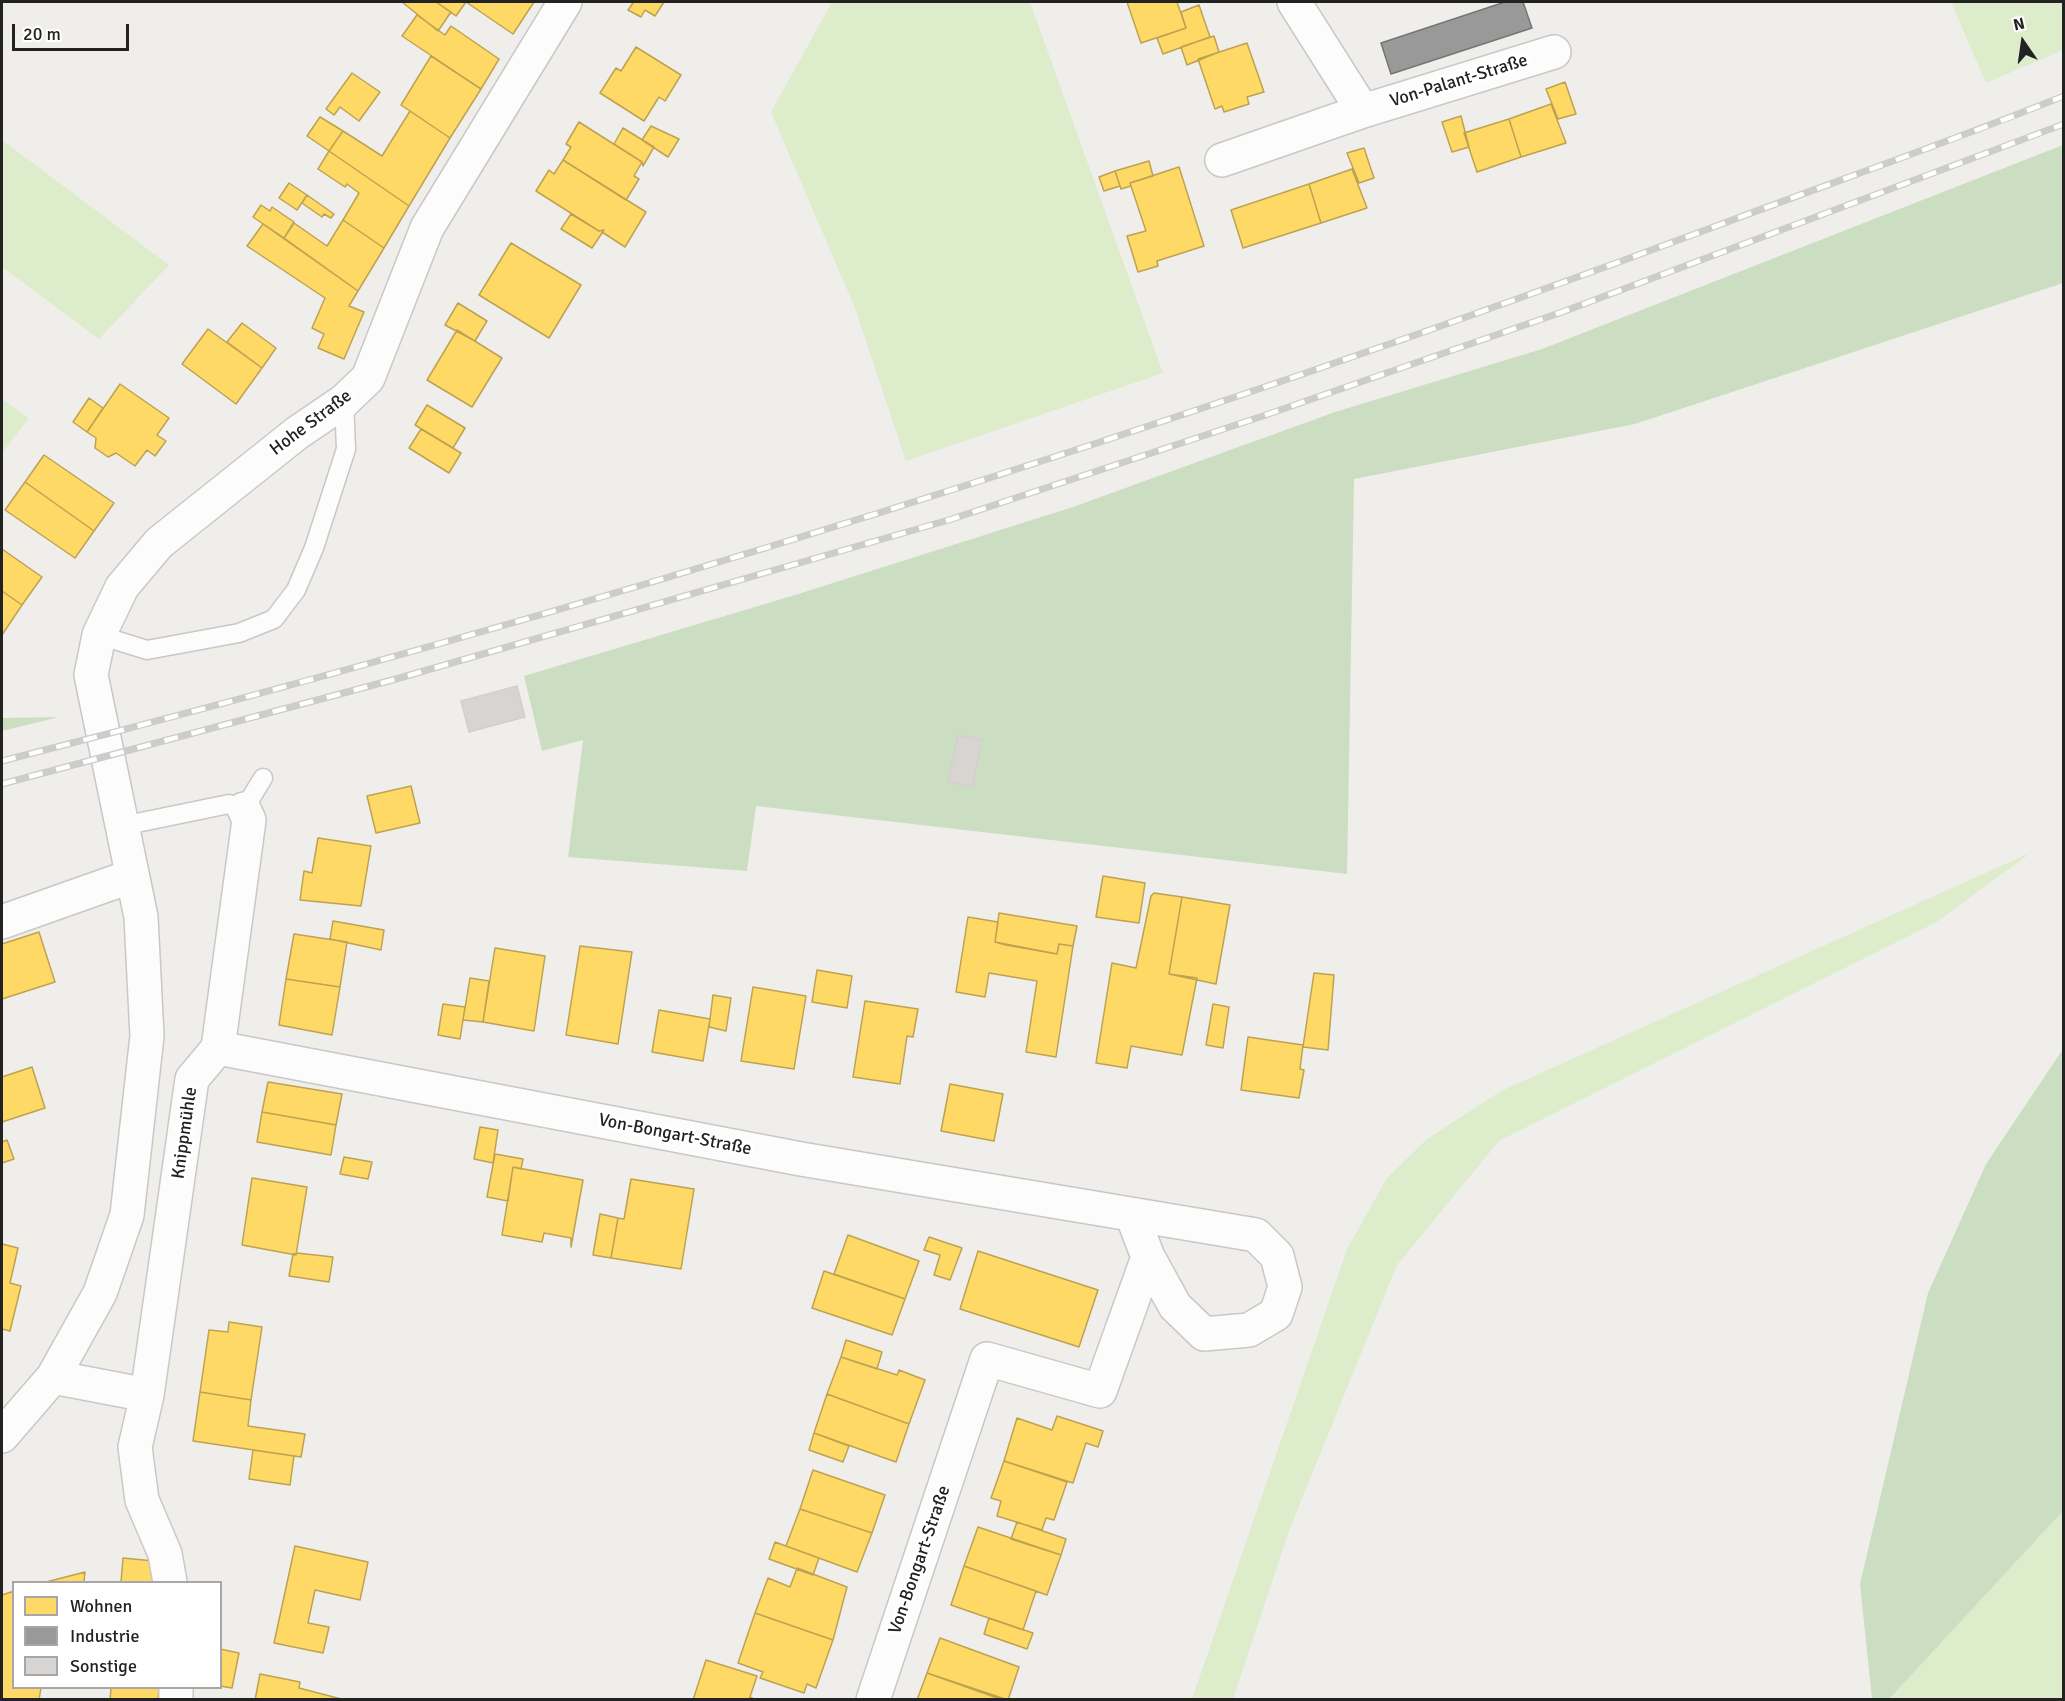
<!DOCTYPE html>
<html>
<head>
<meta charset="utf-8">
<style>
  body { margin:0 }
  #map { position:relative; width:2065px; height:1701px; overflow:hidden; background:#f0eeeb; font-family:Signika,sans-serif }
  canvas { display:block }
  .frame { position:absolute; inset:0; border:3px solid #222; pointer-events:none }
  .legend { position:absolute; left:12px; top:1581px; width:210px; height:108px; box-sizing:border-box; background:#fff; border:2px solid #a7a7a7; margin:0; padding:8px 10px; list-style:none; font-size:18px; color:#222 }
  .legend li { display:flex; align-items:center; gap:12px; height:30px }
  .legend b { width:30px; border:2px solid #a7a7a7 }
  .north { position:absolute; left:1993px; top:12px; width:60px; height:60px; -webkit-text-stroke:4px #fff; paint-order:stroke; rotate:347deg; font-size:16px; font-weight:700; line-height:24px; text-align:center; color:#222 }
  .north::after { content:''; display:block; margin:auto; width:21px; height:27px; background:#222; clip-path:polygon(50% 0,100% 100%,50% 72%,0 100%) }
  .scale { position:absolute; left:12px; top:24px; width:117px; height:27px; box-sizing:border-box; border:3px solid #222; border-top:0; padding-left:8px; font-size:18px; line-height:21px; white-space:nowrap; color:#222; -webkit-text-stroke:4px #fff; paint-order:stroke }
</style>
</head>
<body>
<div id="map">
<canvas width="2065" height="1701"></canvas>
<div class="frame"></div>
<ul class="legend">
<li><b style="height:16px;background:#ffd966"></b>Wohnen</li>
<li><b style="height:16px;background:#999"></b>Industrie</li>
<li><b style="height:16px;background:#d7d4d2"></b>Sonstige</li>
</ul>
<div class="north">N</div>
<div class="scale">20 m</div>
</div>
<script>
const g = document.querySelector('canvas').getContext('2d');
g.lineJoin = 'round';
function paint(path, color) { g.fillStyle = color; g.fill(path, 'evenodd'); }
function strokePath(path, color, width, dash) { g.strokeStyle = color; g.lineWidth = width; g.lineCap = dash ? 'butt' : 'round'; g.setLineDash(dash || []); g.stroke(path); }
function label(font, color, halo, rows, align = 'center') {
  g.font = font + ' Signika,sans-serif'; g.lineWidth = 6; g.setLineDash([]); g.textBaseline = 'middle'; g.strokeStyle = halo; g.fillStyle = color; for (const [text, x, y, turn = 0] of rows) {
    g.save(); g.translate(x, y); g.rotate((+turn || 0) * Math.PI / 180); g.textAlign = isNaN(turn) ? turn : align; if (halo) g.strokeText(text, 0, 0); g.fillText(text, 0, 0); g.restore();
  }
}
paint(new Path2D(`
  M832,2H1030L1163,373L906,461L855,308L771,112Z
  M1951,2H2063V50L1986,83Z
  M2,140L169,265L99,339L2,267Z
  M2,399L29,418L2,453Z
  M2032,852L1935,923L1499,1141L1397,1265L1290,1528L1233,1699H1192L1347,1249L1387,1178L1427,1139L1501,1091Z
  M2063,1511V1699H1889Z`), '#ddeccb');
paint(new Path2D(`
  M2063,145V283L1635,424L1354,479L1347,874L756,806L747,871L568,857L583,740L542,751L524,676L795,595L1073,507L1335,412L1542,349Z
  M59,717L2,731V718Z
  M2063,1049V1511L1889,1699H1872L1860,1584L1928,1293L1986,1164Z`), '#cbdec1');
const homes = new Path2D(`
  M402,2H436L451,12L438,31Z
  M436,2H466L456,16Z
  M466,2H465H534L513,34Z
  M631,2H664L655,16L645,10L641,17L628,10L633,3Z
  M1127,2H1177L1186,28L1141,43Z
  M1199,5L1210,37L1163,54L1157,38L1186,28L1181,12Z
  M417,15L445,35L451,26L499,59L481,89L402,36Z
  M1214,36L1219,52L1187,65L1181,47Z
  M1247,43L1264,92L1247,97L1249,104L1224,112L1222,106L1215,109L1198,59Z
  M636,47L681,75L665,101L659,97L644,121L600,93L616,68L621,71Z
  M431,56L481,89L450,138L401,105Z
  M352,73L380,92L359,121L340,107L334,115L326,109Z
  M1565,82L1576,114L1558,119L1546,89Z
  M1551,104L1566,143L1521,157L1509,119Z
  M410,111L450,138L409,206L329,151L343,131L382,156Z
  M1461,116L1469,147L1452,152L1442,122Z
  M320,117L343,131L329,151L307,136Z
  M1509,119L1521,157L1477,172L1464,133Z
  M579,122L642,162L634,176L639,179L626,200L563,160L571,147L566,144Z
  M651,126L679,139L668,157L642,140Z
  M623,128L654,147L643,166L642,162L614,144Z
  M1364,148L1374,178L1359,183L1347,153Z
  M329,151L409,206L384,248L343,220L359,193L347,184L345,187L318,169Z
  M563,160L646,212L625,247L602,232L604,230L599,231L536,191L549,170L554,174Z
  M1149,161L1153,176L1130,183L1131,186L1121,189L1115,171Z
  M1179,167L1204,246L1157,261L1158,266L1138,272L1127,236L1146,231L1130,183Z
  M1352,169L1367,208L1321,223L1309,184Z
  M1115,171L1120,186L1104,191L1099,177Z
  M289,183L307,195L297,210L279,198Z
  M1309,184L1321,223L1243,248L1231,210Z
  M307,195L334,214L331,218L324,214L322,217L302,203Z
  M261,205L270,211L272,207L294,222L284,238L253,217Z
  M571,214L599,231L604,230L592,248L561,229Z
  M343,220L384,248L358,291L284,238L294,223L327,246Z
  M263,224L358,291L349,306L364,312L344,359L318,348L324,334L312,328L325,298L247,246Z
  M511,243L581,285L549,338L479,295Z
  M458,303L487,321L475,341L445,325Z
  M242,323L276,348L262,368L227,342Z
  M208,329L262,368L236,404L182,364Z
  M457,330L502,358L472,407L427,380Z
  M120,384L169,418L157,435L166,441L155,456L147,450L135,466L116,453L108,457L95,448L96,438L87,432Z
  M89,398L103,408L87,432L73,422Z
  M427,405L465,428L453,448L415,425Z
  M421,429L461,453L449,473L409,448Z
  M44,455L114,503L94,531L25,482Z
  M25,482L94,531L75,558L5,510Z
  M2,549L42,577L22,605L2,591Z
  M2,591L22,605L2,635Z
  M411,786L420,823L376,833L367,796Z
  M318,838L371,846L361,906L300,900L304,871L312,873Z
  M1103,876L1145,883L1139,923L1096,917Z
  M1154,893L1182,897L1169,974L1197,978L1182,1055L1131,1046L1127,1068L1096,1063L1112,963L1136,968L1151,896Z
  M1182,897L1230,905L1216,984L1169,974Z
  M999,913L1077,926L1073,946L1059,944L1057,954L995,942Z
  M968,917L998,922L995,942L1006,945L1057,954L1059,944L1073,946L1056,1057L1026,1052L1037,981L989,973L985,997L956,992Z
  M333,921L384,930L381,950L330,939Z
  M39,932L55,982L2,999V944Z
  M294,934L347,942L340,987L286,979Z
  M580,946L632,952L618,1044L566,1035Z
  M495,948L545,956L534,1031L483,1022Z
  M817,970L852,976L847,1008L812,1002Z
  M1314,973L1334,975L1328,1050L1303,1047Z
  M470,978L489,981L483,1022L463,1020Z
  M286,979L340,987L332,1035L279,1025Z
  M753,987L806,996L794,1069L741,1061Z
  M713,995L731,998L726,1031L709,1027Z
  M865,1001L918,1009L913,1037L907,1036L900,1084L853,1077Z
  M443,1004L465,1007L460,1039L438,1035Z
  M1213,1004L1229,1007L1223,1048L1206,1045Z
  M659,1010L710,1019L703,1061L652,1052Z
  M1248,1037L1303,1045L1300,1069L1304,1070L1299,1098L1241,1090Z
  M32,1067L45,1108L2,1122V1077Z
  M268,1082L342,1094L336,1125L262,1112Z
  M950,1084L1003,1094L994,1141L941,1131Z
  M262,1112L336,1125L331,1155L257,1142Z
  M480,1127L498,1130L493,1163L474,1159Z
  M7,1140L14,1159L2,1163V1142Z
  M495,1154L523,1159L521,1169L513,1167L508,1201L487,1197Z
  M344,1157L372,1162L368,1179L340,1174Z
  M513,1167L583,1180L571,1247V1238L544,1233L542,1242L502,1235Z
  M252,1178L307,1187L296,1255L242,1245Z
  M631,1179L694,1189L681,1269L611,1258L618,1218L624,1219Z
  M600,1214L618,1218L611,1258L593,1255Z
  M848,1235L919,1261L905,1299L834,1274Z
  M929,1237L962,1248L950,1280L934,1275L940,1255L924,1250Z
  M2,1244L18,1248L10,1283L21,1286L10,1331L2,1329Z
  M978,1251L1098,1290L1079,1347L960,1309Z
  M297,1253L333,1257L329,1282L289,1276L293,1254Z
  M824,1271L905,1299L892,1335L812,1308Z
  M229,1322L262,1327L251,1400L200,1392L209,1330L228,1332Z
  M846,1340L882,1352L877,1369L841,1357Z
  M841,1357L897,1375L899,1370L925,1380L909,1424L827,1394Z
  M200,1392L251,1400L248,1426L305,1434L301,1457L193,1441Z
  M827,1394L909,1424L896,1462L814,1433Z
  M1057,1416L1103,1431L1098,1447L1086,1443L1073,1483L1004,1461L1017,1418L1052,1430Z
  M814,1433L849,1446L843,1462L809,1450Z
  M253,1450L294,1456L290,1485L249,1479Z
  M1004,1461L1067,1482L1054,1520L1046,1518L1042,1530L997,1516L1001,1501L991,1498Z
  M813,1470L885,1495L872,1533L800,1509Z
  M800,1509L872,1533L857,1572L786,1546Z
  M1017,1522L1066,1539L1061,1555L1011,1539Z
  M978,1527L1061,1555L1047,1595L964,1566Z
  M775,1542L819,1558L813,1575L769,1559Z
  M295,1546L368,1562L360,1600L315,1590L308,1623L329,1627L323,1653L274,1643Z
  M123,1558L154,1561L157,1582H121Z
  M964,1566L1036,1591L1023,1630L951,1605Z
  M797,1568L847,1587L833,1640L755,1613L768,1578L790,1587Z
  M85,1572L84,1582H46Z
  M14,1591V1688H41L39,1700H2V1595Z
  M755,1613L833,1640L816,1688L807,1684L804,1693L760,1678L763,1672L738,1663Z
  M989,1618L1033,1633L1027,1649L984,1634Z
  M940,1638L1019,1667L1008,1700L927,1673Z
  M220,1649L239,1653L232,1688L220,1686Z
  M706,1660L757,1676L750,1697L756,1700H693Z
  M927,1673L1003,1700H917Z
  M260,1674L300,1682L299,1688L345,1700H255Z
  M111,1688H159L158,1700H110Z`);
paint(homes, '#ffd966');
strokePath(homes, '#bda252', 1.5);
const industry = new Path2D(`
  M1505,2H1523L1532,28L1391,74L1381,43Z`);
paint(industry, '#999');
strokePath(industry, '#757575', 1.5);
const building = new Path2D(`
  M517,686L525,717L469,732L461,701Z
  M958,735L982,740L972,787L948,782Z`);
paint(building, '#d7d4d2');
strokePath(building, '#d3d0cc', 1.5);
const service = new Path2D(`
  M99,635L147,650L239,633L274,619L296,590L314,548L346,449L344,401
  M122,826L229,804L244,809L263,778`);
const minor = new Path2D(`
  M1294,2L1363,111L1554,52
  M1222,160L1363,111
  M2,922L132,876
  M218,1048L801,1159L1256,1235L1277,1256L1285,1287L1276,1314L1249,1330L1204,1334L1175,1306L1148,1257L1132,1215
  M53,1377L147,1395
  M2,1436L53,1377L100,1293L127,1215L147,1036L141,917L91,675L99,635L122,587L159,543L297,433L344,401L368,378L427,228L565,2
  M170,1582L165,1554L142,1500L135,1447L147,1395L192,1079L218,1048L249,820L244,809
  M176,1700V1688
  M873,1700L987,1359L1100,1391L1148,1257`);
strokePath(service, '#c9c8c7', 21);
strokePath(minor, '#c9c8c7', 36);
strokePath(service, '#fdfcfc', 18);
strokePath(minor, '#fdfcfc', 33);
const rail = new Path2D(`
  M2,761C585,613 1163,433 1727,222C1839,180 1952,141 2064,96
  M2,784L396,679L952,519L1257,418L1565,311L2064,124`);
strokePath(rail, '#ccc', 7);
strokePath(rail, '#fff', 4.5, [14]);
label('18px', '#222', '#fff', [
  ["Von-Palant-Straße",1459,81,-17],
  ["Hohe Straße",311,423,-37],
  ["Knippmühle",185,1133,-82],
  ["Von-Bongart-Straße",675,1135,11],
  ["Von-Bongart-Straße",920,1560,-71]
]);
</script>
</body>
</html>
